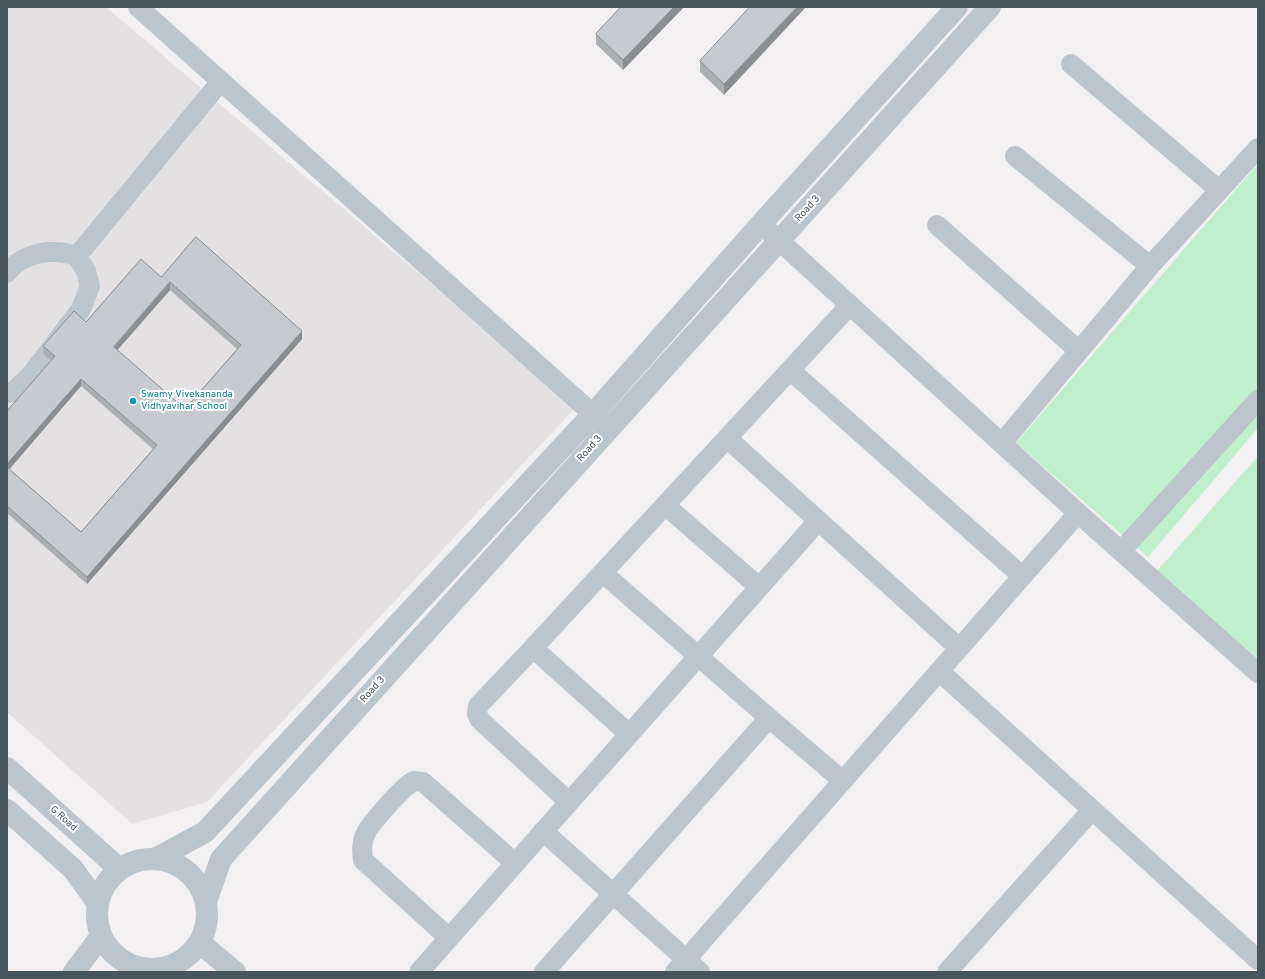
<!DOCTYPE html>
<html>
<head>
<meta charset="utf-8">
<style>
  body { margin:0 }
  #map { position:relative; width:1265px; height:979px; overflow:hidden; background:#f2f0f0; font-family:Overpass,sans-serif }
  canvas { display:block }
  .frame { position:absolute; inset:0; border:8px solid #48555d; pointer-events:none }
</style>
</head>
<body>
<div id="map">
<canvas width="1265" height="979"></canvas>
<div class="frame"></div>
</div>
<script>
const g = document.querySelector('canvas').getContext('2d');
g.lineJoin = 'round';
function paint(path, color) { g.fillStyle = color; g.fill(path, 'evenodd'); }
function strokePath(path, color, width, dash) { g.strokeStyle = color; g.lineWidth = width; g.lineCap = dash ? 'butt' : 'round'; g.setLineDash(dash || []); g.stroke(path); }
function label(font, color, halo, rows, align = 'center') {
  g.font = font + ' Overpass,sans-serif'; g.lineWidth = 4; g.setLineDash([]); g.textBaseline = 'middle'; g.strokeStyle = halo; g.fillStyle = color; for (const [text, x, y, turn = 0] of rows) {
    g.save(); g.translate(x, y); g.rotate((+turn || 0) * Math.PI / 180); g.textAlign = isNaN(turn) ? turn : align; if (halo) g.strokeText(text, 0, 0); g.fillText(text, 0, 0); g.restore();
  }
}
paint(new Path2D(`
  M7,7H106L576,407L207,802L132,824L7,712Z`), '#e3e1e2');
paint(new Path2D(`
  M1258,164V428L1148,557L1016,443Z
  M1258,456V662L1157,571Z`), '#c0efce');
strokePath(new Path2D(`
  M138,7L604,424
  M1071,64L1219,190
  M1015,156L1150,266
  M761,224L1078,513L1258,673
  M937,225L1079,351
  M7,273C17,259 38,251 55,252C63,252 70,254 77,256L221,81
  M790,370L1022,576
  M7,393L13,392L31,375L81,309L90,286L86,271L77,256
  M727,438L959,648
  M1002,443L1150,266L1258,148
  M665,505L759,587
  M1121,551L1258,400
  M603,573L769,718L843,781
  M533,648L629,734
  M939,671L1258,960
  M569,802L480,720L477,714L478,706L533,648L850,305
  M543,831L700,972
  M449,938L363,860C362,851 361,842 366,833C370,824 406,783 414,781C416,781 420,782 423,782L515,863
  M419,972L818,521
  M544,972L769,718
  M675,972L1078,513
  M947,972L1092,810`), '#bcc5cc', 20);
strokePath(new Path2D(`
  M7,768L116,866L120,868
  M7,810L73,869L97,902
  M157,858L205,832L593,414L761,224L957,7
  M97 914a55 55 0 1 1 110 0a55 55 0 1 1-110 0Z
  M206,902L221,859L990,7
  M200,943L235,972
  M74,972L101,936`), '#bcc5cc', 22);
paint(new Path2D(`
  M621,7H684L623,70L596,44V34Z
  M750,7L724,95L700,72V61Z
  M161,277L302,339L87,584L7,513V411L51,361L43,353V346L86,322ZM170,290L237,349L185,409L117,350ZM81,386L153,449L81,532L9,469Z`), '#abafb2');
paint(new Path2D(`
  M674,7H684L623,70V60Z
  M797,7H806L724,95V84Z
  M170,282V290L114,354V347Z
  M302,331V339L87,584V577Z
  M81,379V386L7,472V464Z`), '#8b8e91');
const building = new Path2D(`
  M621,7H674L623,60L596,34Z
  M750,7H797L724,84L700,61Z
  M196,237L302,331L87,577L7,506V467L81,532L157,445L81,379L7,464V411L55,356L43,346L74,311L86,322L141,259L161,277ZM170,282L241,345L185,409L114,347Z`);
paint(building, '#c7cbcf');
strokePath(building, '#8b8e91', 1);
for (const [x, y, r, color] of [
  [133,401,4,"#0f9aa8"]
]) { const dot = new Path2D(); dot.arc(x, y, r, 0, 2 * Math.PI); g.fillStyle = color; g.fill(dot); strokePath(dot, '#fff', 1.5); }
label('10px', '#48555d', '#fff', [
  ["Road 3",808,209,-48],
  ["Road 3",590,449,-48],
  ["Road 3",373,690,-48],
  ["G Road",63,819,42]
]);
label('10px', '#0d838f', '#fff', [
  ["Swamy Vivekananda",141,395],
  ["Vidhyavihar School",141,407]
], 'left');
</script>
</body>
</html>
